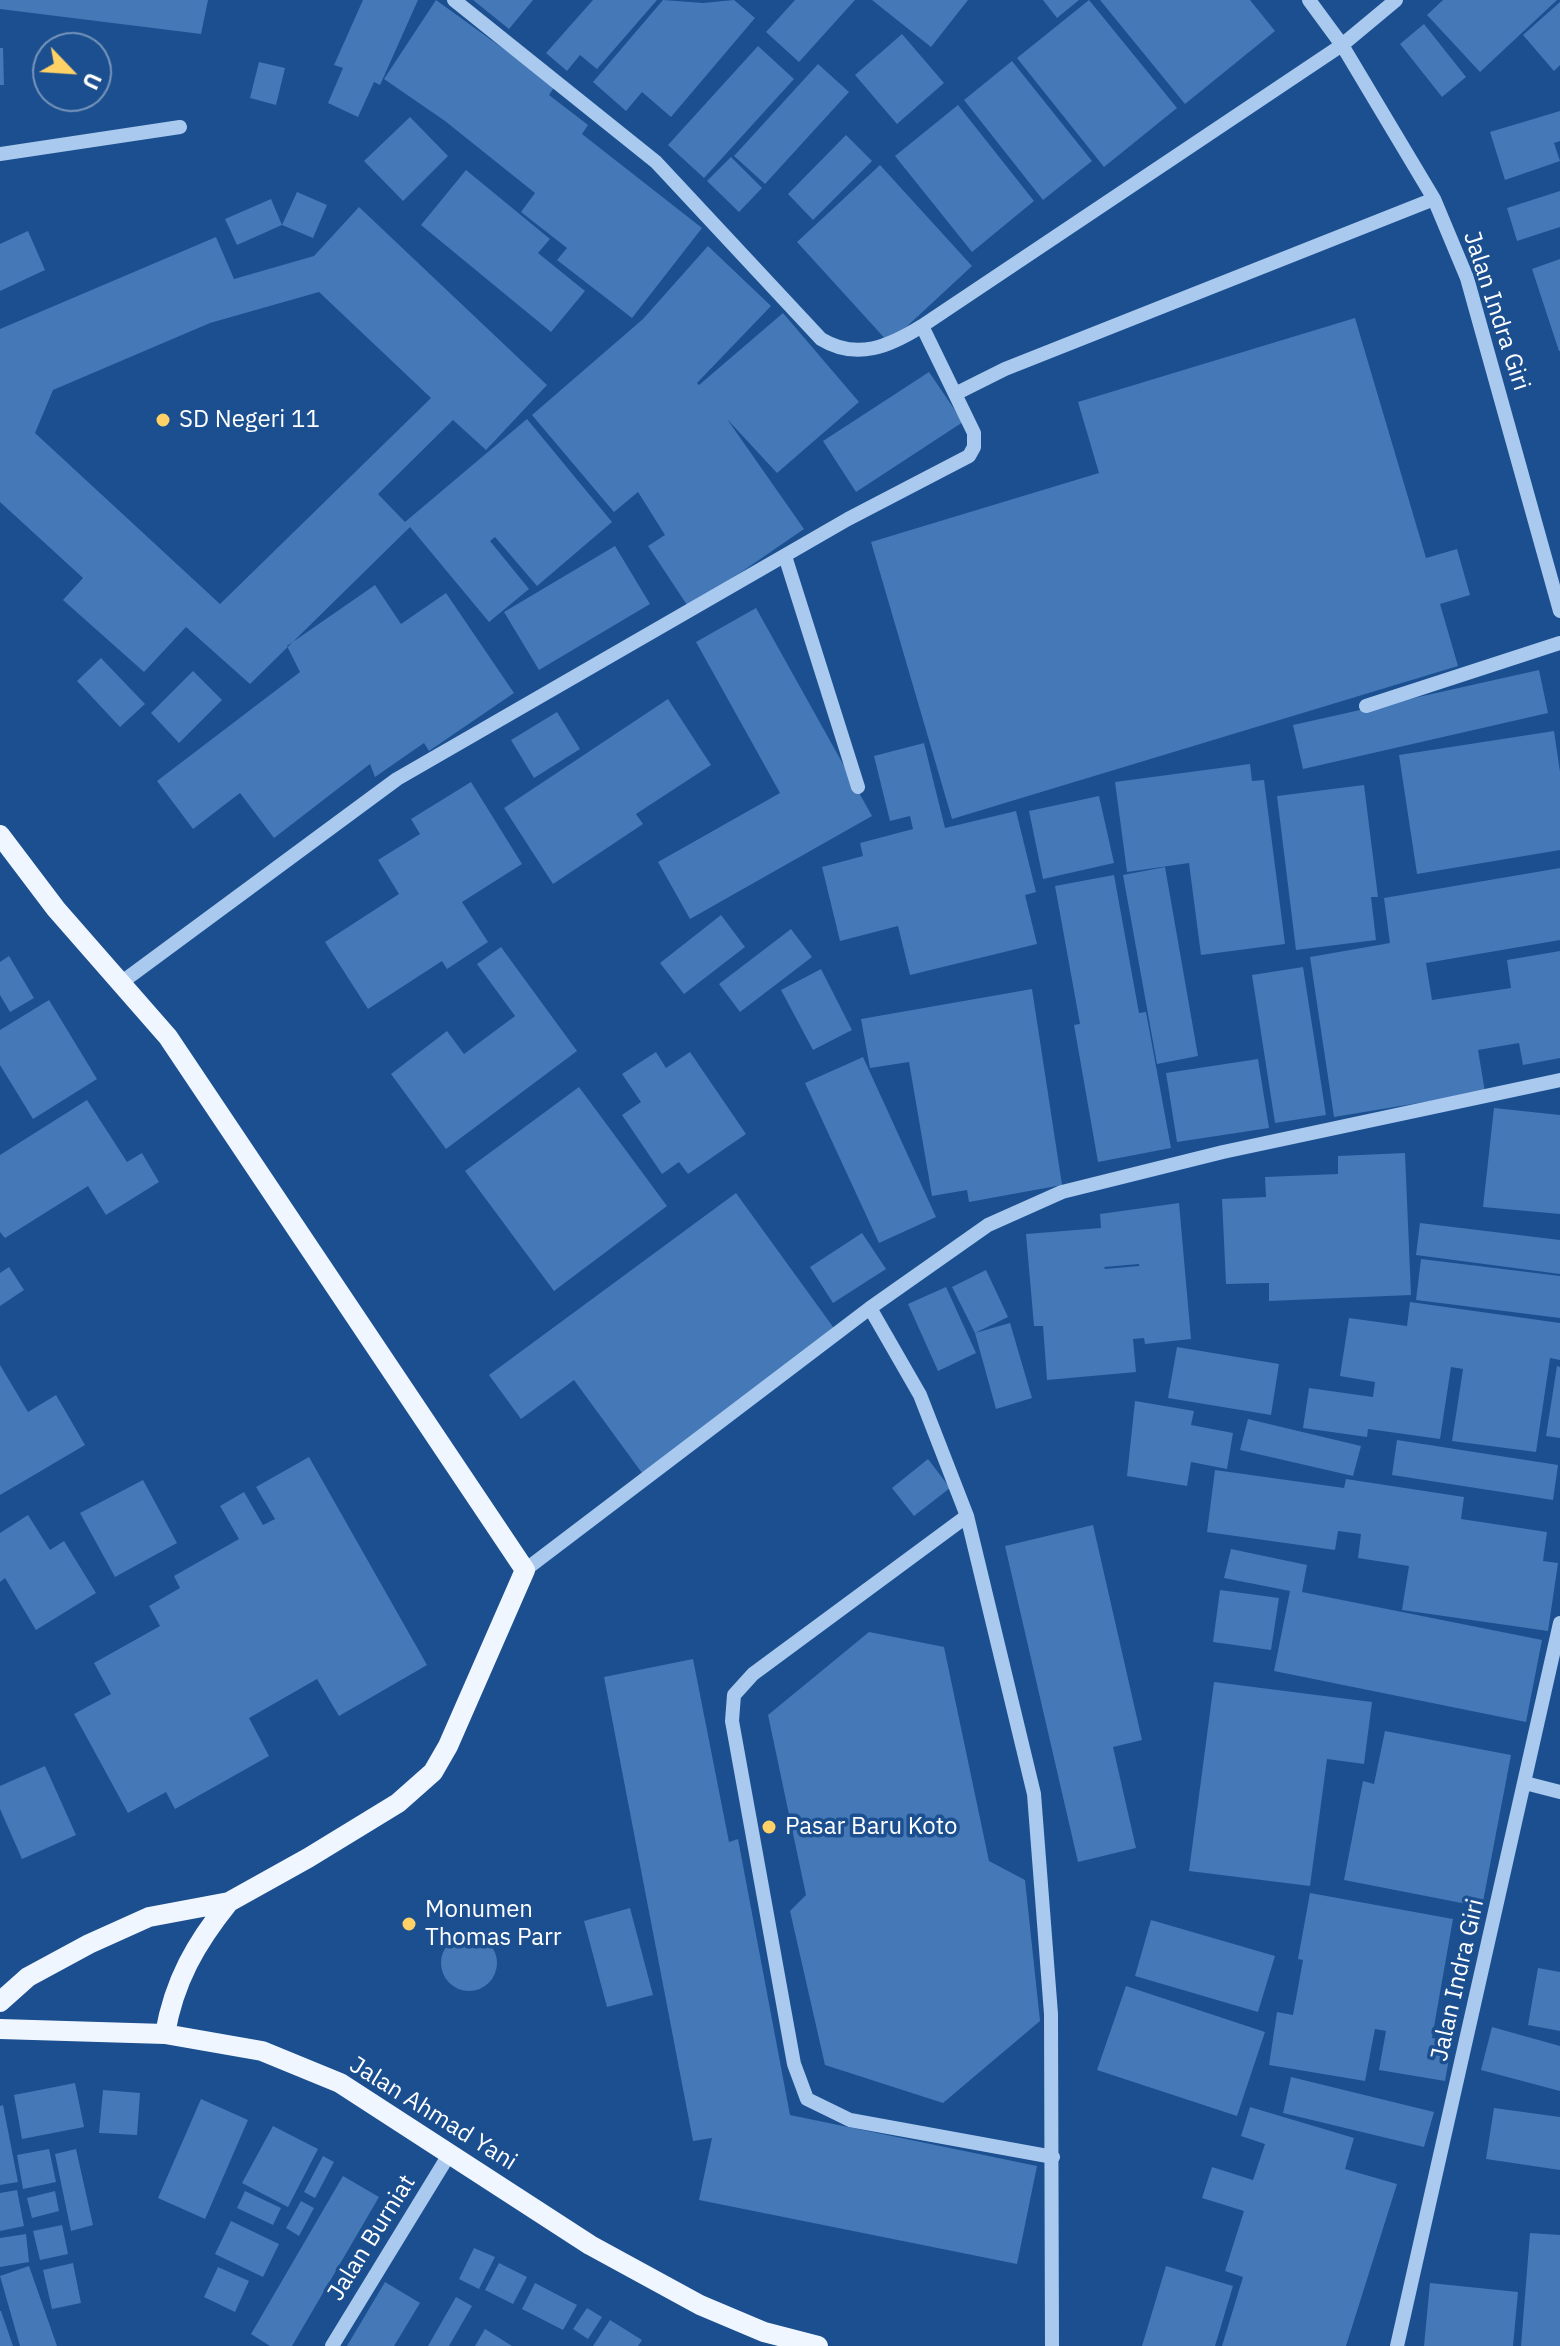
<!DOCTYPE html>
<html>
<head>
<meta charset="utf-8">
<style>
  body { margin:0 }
  #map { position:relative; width:1560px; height:2346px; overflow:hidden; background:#1b4f8f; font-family:"IBM Plex Sans",sans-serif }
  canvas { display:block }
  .north { position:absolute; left:32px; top:32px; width:80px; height:80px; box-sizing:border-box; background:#1b4f8f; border:2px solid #7695bc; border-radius:50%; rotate:115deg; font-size:22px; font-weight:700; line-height:32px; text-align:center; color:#fff }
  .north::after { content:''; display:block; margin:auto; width:28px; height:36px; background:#ffd166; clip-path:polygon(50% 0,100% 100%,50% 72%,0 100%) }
</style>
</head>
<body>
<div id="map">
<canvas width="1560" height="2346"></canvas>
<div class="north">U</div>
</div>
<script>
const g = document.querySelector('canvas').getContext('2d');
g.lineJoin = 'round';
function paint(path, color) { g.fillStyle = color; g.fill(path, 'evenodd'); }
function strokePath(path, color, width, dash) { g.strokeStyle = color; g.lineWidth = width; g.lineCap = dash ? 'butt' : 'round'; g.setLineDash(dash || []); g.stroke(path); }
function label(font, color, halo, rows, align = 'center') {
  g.font = font + ' "IBM Plex Sans",sans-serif'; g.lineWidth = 7; g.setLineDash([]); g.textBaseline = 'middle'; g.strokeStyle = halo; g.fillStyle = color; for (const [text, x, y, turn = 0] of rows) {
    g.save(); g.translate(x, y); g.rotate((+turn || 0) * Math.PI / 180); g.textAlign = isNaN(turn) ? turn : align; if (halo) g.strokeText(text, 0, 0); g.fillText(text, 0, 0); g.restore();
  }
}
paint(new Path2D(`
  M0,0H208L201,34L0,9Z
  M363,0H418L380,85L374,82L358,117L328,103L343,68L334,65Z
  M436,0L555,86L549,95L588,125L582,134L702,228L632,318L557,260L567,248L521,212L535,193L445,121L384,79Z
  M473,0H533L509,29Z
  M593,0H657L597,69L580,55L567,71L546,53Z
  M663,0L703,3L734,0L755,18L671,117L642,92L626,111L593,82Z
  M795,0H855L799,62L766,32Z
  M872,0H968L931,47Z
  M1043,0H1079L1057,18Z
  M1089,0L1177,108L1104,167L1017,58Z
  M1100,0H1250L1275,31L1185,104Z
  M1443,0H1557L1480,72L1427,15Z
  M1560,2V65L1554,71L1523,35Z
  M1424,24L1466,77L1442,97L1400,44Z
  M902,34L944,83L897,124L855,75Z
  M758,46L794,79L704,178L668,145Z
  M0,48H3L4,85H0Z
  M1012,61L1092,161L1043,200L964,100Z
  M259,62L285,68L276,105L250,98Z
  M818,64L849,92L765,184L734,156Z
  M958,105L1034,201L972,252L895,156Z
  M1560,111V141L1554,143L1560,161L1505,180L1490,132Z
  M410,117L448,156L403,201L364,161Z
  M846,135L872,161L813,220L788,194Z
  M731,157L762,188L739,212L707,181Z
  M880,165L972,266L889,343L797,242Z
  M466,170L550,239L538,253L585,291L551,332L421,225Z
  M1560,191V227L1517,241L1507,208Z
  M297,192L327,205L313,238L282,225Z
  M271,199L282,225L237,245L225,219Z
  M359,207L547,385L486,450L453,420L378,494L405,522L527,419L612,522L537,586L495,537L490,541L529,589L489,622L410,527L250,684L186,627L144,672L63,600L83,578L0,502V329L216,237L234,279L314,256ZM319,292L431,398L220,604L35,433L53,390L210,323Z
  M28,231L45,270L0,291V244Z
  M708,246L771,306L697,383L699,385L783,313L859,402L777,473L727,419L804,529L689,608L648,546L665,535L638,492L614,512L532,415L643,319Z
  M1560,259V351H1559L1532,269Z
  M1355,318L1426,558L1457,549L1470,595L1440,604L1458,666L952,819L871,542L1099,473L1078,402Z
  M929,372L963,422L856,492L823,441Z
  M615,546L650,604L539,670L504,612Z
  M375,585L401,624L446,593L514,693L429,751L424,743L375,777L370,764L274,838L240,793L193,829L157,781L300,672L287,646Z
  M756,608L872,816L690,919L658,862L780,793L696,642Z
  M101,658L145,704L120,727L77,681Z
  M1539,670L1548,713L1303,769L1293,725Z
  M193,671L222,700L179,743L151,713Z
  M668,699L711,765L636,814L643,824L553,884L504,808Z
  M557,712L580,749L534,778L511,740Z
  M1554,731L1560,772V850L1417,874L1399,755Z
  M924,743L945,828L1016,811L1036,892L1025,895L1037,944L910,975L898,926L840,941L822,867L863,856L860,843L913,829L910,816L890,821L874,756Z
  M1250,764L1252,781L1264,780L1285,944L1201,955L1189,863L1127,872L1115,782Z
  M471,782L522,864L462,902L488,942L447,969L442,961L368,1009L325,942L399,894L378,860L420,834L411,819Z
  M1364,785L1378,897H1371L1376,940L1296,950L1277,796Z
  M1099,796L1114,863L1043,879L1029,811Z
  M1165,867L1198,1056L1157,1064L1123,875Z
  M1560,868V940L1426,963L1432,1000L1511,988L1507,960L1560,951V1058L1523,1065L1519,1043L1478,1050L1485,1092L1334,1117L1310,957L1390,943L1384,898Z
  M1114,875L1139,1013L1146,1012L1171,1148L1098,1162L1074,1025L1080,1024L1055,886Z
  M721,915L745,947L684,994L660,963Z
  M791,929L812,957L740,1012L719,984Z
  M501,947L577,1051L446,1149L391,1074L447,1031L464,1054L515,1016L477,964Z
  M9,956L34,998L10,1012L0,995V962Z
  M1303,967L1326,1115L1275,1123L1252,975Z
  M821,969L852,1030L813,1050L781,990Z
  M1032,989L1062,1185L969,1202L967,1190L932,1196L909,1062L870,1068L861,1019Z
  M49,1000L97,1079L33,1119L0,1065V1030Z
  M656,1052L666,1068L690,1052L746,1134L688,1174L679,1162L662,1174L622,1115L641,1102L622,1074Z
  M863,1057L936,1217L879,1243L805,1083Z
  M1258,1059L1269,1128L1177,1142L1166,1073Z
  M579,1087L667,1206L554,1291L465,1171Z
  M87,1100L127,1162L142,1153L159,1182L106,1215L88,1186L5,1238L0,1232V1155Z
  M1494,1108L1560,1115V1214L1483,1207Z
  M1405,1153L1411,1295L1269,1301V1283L1226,1284L1222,1199L1266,1197L1265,1177L1338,1174V1156Z
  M736,1193L836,1331L642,1473L574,1380L521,1419L489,1375Z
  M1179,1203L1191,1339L1145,1344L1144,1338L1133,1339L1136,1372L1047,1380L1043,1326H1034L1026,1234L1101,1228L1100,1214ZM1139,1264V1266L1105,1269L1104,1267Z
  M1420,1223L1560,1240V1274L1416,1255Z
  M862,1233L886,1269L833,1303L810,1267Z
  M1421,1259L1560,1276V1318L1416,1300Z
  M9,1267L24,1290L0,1306V1273Z
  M986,1270L1008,1317L975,1333L952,1287Z
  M946,1287L976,1353L938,1371L908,1304Z
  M1410,1302L1560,1323V1360L1550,1358L1536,1452L1452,1441L1463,1369L1451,1367L1440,1439L1368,1429L1367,1437L1303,1428L1309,1388L1373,1397L1375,1382L1340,1376L1349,1318L1407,1326Z
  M1010,1323L1032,1398L996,1409L975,1333Z
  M1177,1347L1279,1364L1271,1415L1168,1398Z
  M0,1365L28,1412L56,1395L85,1445L0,1495Z
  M1557,1366L1560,1367V1438L1546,1436Z
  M1135,1401L1194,1411L1191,1425L1233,1433L1227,1469L1191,1462L1187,1486L1127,1476Z
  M1248,1419L1361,1446L1353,1476L1240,1450Z
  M1397,1440L1558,1465L1553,1500L1392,1475Z
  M309,1457L427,1665L339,1716L317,1679L249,1718L269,1756L175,1809L166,1792L128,1813L74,1714L111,1694L94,1663L160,1626L149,1606L180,1588L174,1576L239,1539L220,1506L244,1492L263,1525L275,1519L256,1487Z
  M928,1459L950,1488L914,1516L892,1488Z
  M1215,1470L1344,1488L1346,1479L1464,1497L1461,1519L1547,1532L1543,1561L1558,1563L1548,1631L1402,1610L1409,1566L1358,1558L1361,1534L1338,1531L1335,1550L1207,1532Z
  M143,1480L177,1543L115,1577L80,1513Z
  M28,1515L50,1550L64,1541L96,1593L36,1630L5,1578L0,1582V1533Z
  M1093,1525L1142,1740L1113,1747L1136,1848L1078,1862L1005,1546Z
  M1231,1549L1307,1565L1302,1592L1542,1640L1526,1722L1274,1671L1290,1591L1224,1578Z
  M1220,1590L1279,1598L1271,1650L1213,1642Z
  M869,1632L944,1647L989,1861L1025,1880L1040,2021L943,2103L825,2065L790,1911L806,1895L768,1715Z
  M693,1659L729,1842L738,1839L790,2115L1037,2166L1017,2264L699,2200L712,2138L693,2141L604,1677Z
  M1214,1682L1372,1702L1364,1764L1327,1759L1310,1886L1189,1871Z
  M1385,1731L1511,1755L1482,1907L1344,1880L1363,1781L1374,1784Z
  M45,1766L76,1835L22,1859L0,1809V1786Z
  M1310,1893L1453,1919L1432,2038L1452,2042L1445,2081L1379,2070L1386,2031L1375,2029L1365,2081L1269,2065L1277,2012L1293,2015L1303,1960L1298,1959Z
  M630,1908L653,1995L607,2007L584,1921Z
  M1151,1920L1275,1956L1258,2012L1135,1976Z
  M441 1963a28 28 0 1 1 56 0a28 28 0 1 1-56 0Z
  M1538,1968L1560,1972V2031L1528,2025Z
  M1126,1986L1265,2032L1237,2116L1097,2070Z
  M1492,2027L1560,2046V2091L1481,2070Z
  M1291,2077L1434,2112L1424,2147L1283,2113Z
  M75,2083L84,2127L22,2139L14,2095Z
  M103,2090L140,2093L137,2135L99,2133Z
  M201,2099L248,2120L205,2219L158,2198Z
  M3,2105L18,2182L0,2185V2106Z
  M1250,2107L1354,2138L1345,2169L1397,2184L1346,2346H1222L1243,2277L1225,2271L1244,2211L1202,2198L1212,2167L1253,2180L1265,2144L1241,2136Z
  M1494,2108L1560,2117V2170L1486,2159Z
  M273,2126L318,2149L288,2207L242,2183Z
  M49,2149L56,2182L23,2189L17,2155Z
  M76,2149L93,2225L71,2231L55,2154Z
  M323,2156L334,2162L315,2198L304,2192Z
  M343,2176L379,2197L292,2346H270L251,2334Z
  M17,2190L24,2226L0,2231V2193Z
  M55,2191L59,2211L32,2218L27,2198Z
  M245,2191L281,2208L273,2225L237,2208Z
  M301,2201L314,2208L299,2236L286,2228Z
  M231,2221L279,2244L263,2277L215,2254Z
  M62,2225L68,2254L40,2260L33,2231Z
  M1530,2233L1560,2235V2346H1521Z
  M26,2234L29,2262L0,2267V2238Z
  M474,2248L495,2257L479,2289L459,2279Z
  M73,2263L81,2303L52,2309L43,2270Z
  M499,2263L527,2277L513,2304L485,2290Z
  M29,2266L57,2346H20L0,2276Z
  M1166,2266L1233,2286L1215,2346H1142Z
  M218,2267L249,2281L235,2312L204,2297Z
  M385,2282L420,2303L394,2346H347Z
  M535,2283L577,2305L563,2330L522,2309Z
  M1430,2283L1518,2292L1513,2346H1424Z
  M456,2297L472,2306L449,2346H428Z
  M587,2308L602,2317L588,2339L573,2329Z
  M0,2311H1L13,2346H0Z
  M610,2320L642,2340L638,2346H593Z
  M485,2329L512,2346H475Z`), '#4478b7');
strokePath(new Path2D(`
  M454,0L656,162L821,339C857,361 890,346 922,326L1342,45L1396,0
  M1309,0L1342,45L1434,199L1467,278L1560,611
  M0,154L180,127
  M955,394L1005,369L1434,199
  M785,556L858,787
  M1366,706L1560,643
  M122,982L397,779L848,519L969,456L974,447V433L922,326
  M870,1308L920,1395L967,1516L1034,1794L1051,2014L1052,2346
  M967,1516L753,1674L734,1695L732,1721L794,2064L807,2099L850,2120L1053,2157
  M525,1570L870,1308L988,1225L1062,1192L1223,1152L1560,1080
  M1525,1783L1560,1792
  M332,2346L450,2153
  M1397,2346L1560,1623`), '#a9c9ee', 14);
strokePath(new Path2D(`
  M0,835L56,909L168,1037L525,1570L448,1746L433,1772L398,1803L308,1858L229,1902L149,1917L89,1944L28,1977L0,2002
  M0,2029L165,2034L262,2051L340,2083L590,2245L700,2305L764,2332L818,2346
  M165,2034C174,1981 196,1943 229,1902`), '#f0f6ff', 20);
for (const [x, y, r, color] of [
  [163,420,8,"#ffd166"],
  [769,1827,8,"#ffd166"],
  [409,1924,8,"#ffd166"]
]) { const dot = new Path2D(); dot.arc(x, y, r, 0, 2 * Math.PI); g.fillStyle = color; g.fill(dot); strokePath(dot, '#1b4f8f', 3); }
label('24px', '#fff', '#1b4f8f', [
  ["Jalan Indra Giri",1496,311,72],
  ["Jalan Indra Giri",1458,1980,-77],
  ["Jalan Ahmad Yani",433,2114,32],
  ["Jalan Burniat",372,2238,-58]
]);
label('24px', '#fff', '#1b4f8f', [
  ["SD Negeri 11",179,420],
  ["Pasar Baru Koto",785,1827],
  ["Monumen",425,1910],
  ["Thomas Parr",425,1938]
], 'left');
</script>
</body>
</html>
